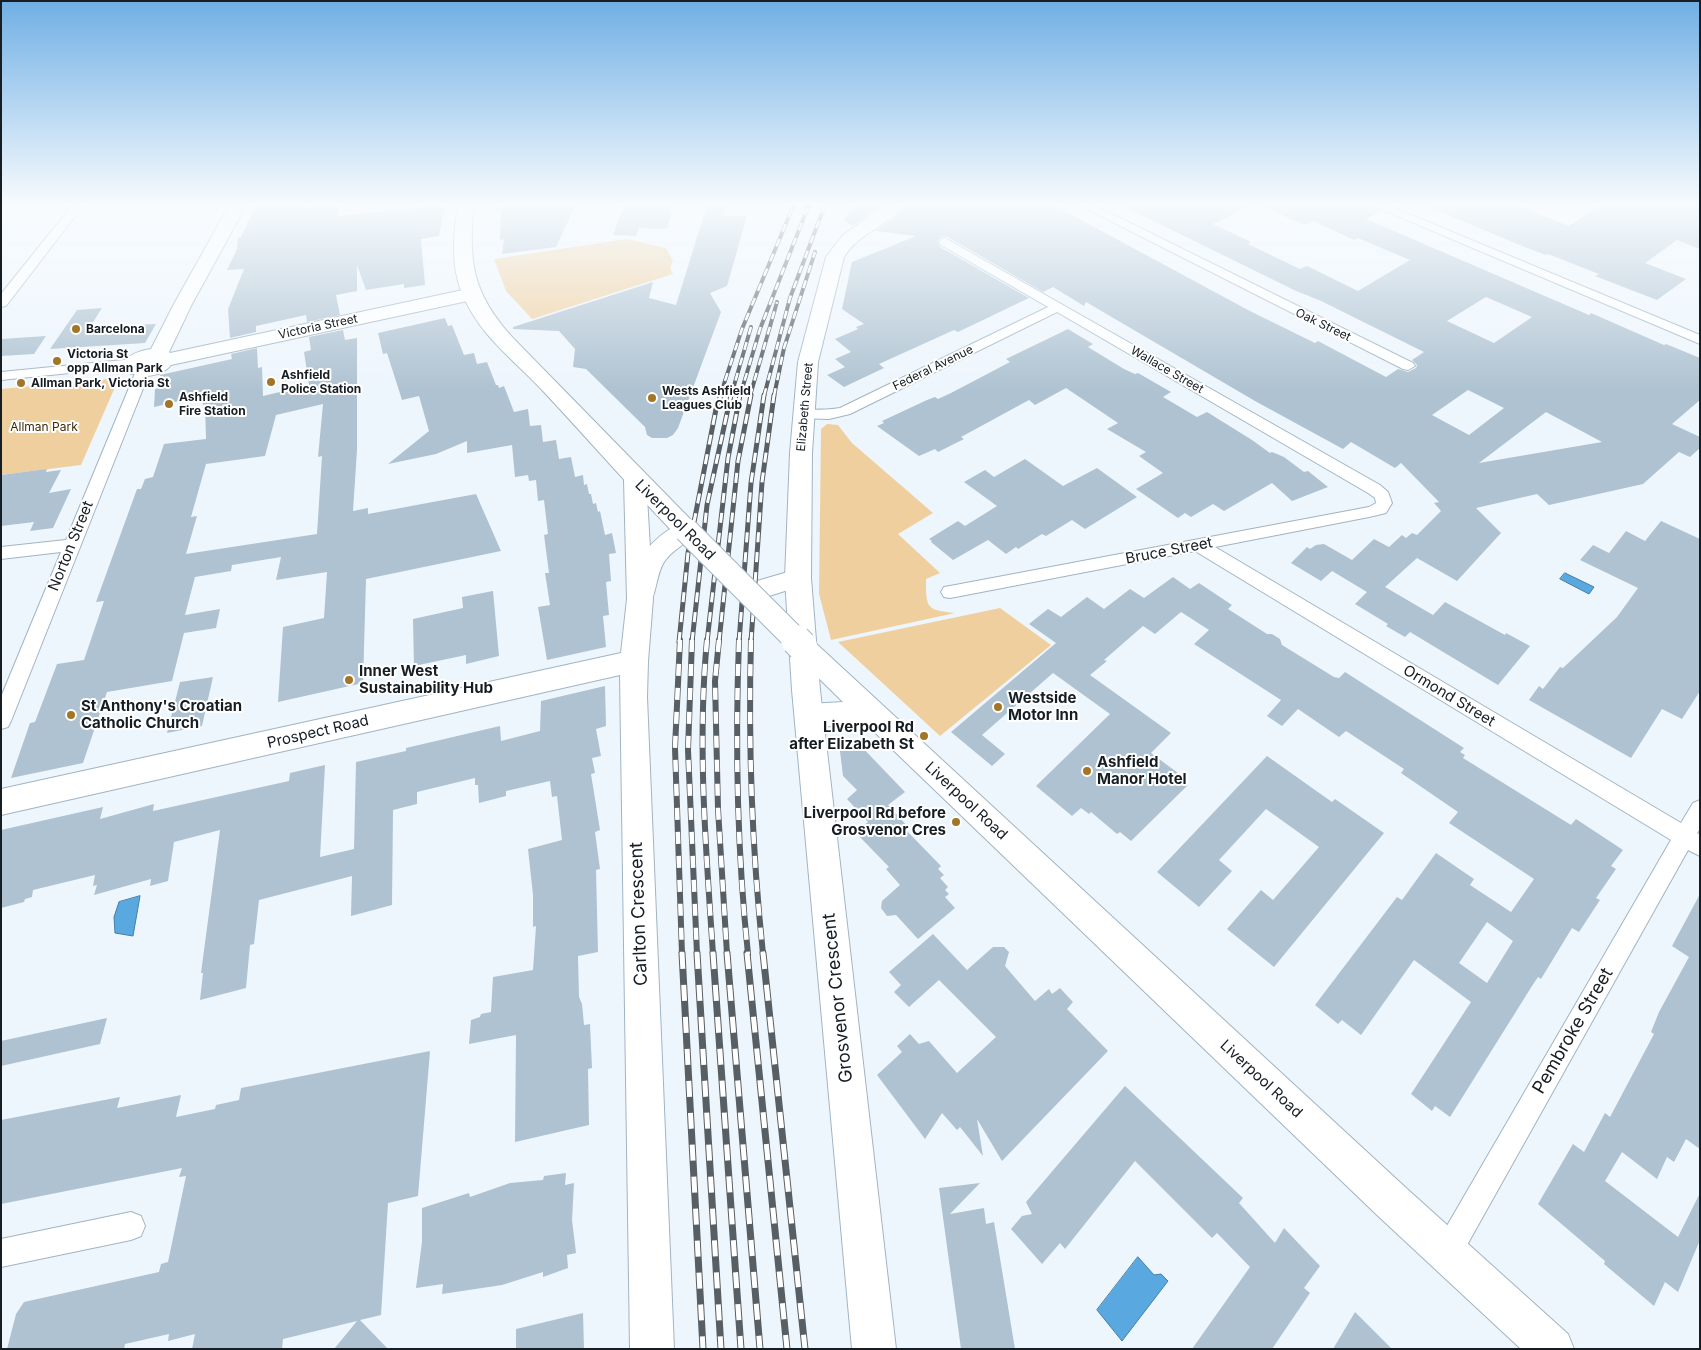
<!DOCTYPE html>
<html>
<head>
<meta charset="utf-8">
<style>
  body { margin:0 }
  #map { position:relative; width:1701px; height:1350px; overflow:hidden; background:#eef6fd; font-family:Inter,sans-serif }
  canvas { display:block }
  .frame { position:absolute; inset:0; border:2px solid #161d23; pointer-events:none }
</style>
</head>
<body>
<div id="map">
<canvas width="1701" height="1350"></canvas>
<div class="frame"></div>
</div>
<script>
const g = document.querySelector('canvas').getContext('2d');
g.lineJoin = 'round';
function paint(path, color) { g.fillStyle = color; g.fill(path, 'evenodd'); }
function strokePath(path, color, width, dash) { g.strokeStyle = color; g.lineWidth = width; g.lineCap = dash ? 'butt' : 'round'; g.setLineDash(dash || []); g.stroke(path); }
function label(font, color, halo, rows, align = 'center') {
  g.font = font + ' Inter,sans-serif'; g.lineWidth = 4; g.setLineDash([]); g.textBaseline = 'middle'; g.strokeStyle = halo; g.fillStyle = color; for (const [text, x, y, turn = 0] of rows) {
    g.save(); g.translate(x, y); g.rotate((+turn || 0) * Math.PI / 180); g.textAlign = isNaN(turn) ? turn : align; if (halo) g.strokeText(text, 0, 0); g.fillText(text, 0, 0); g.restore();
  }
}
paint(new Path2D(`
  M627,239L666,248L673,261L670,268L673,274L532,319L506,291L494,259Z
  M119,378L81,465L1,475V389Z
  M827,424L838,425L852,443L933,513L898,534L940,573L926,579C926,608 926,610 955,613L831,640L819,594L821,429Z
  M1000,608L1051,645L940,736L838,642Z`), '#f0cf9e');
const water = new Path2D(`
  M1565,573L1594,587L1589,594L1560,579Z
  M140,896L133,936L115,933L114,917L119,902Z
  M1138,1257L1154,1275L1161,1274L1168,1281L1122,1341L1097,1310Z`);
paint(water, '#59a8df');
strokePath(water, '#457ea7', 1);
paint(new Path2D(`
  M258,202H304L301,208L341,203L338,216L445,205L439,236L421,239L425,285L404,288V284L366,290L357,265V291L336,295L340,315L307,322L306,315L256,326V332L230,338L228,309L244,269L227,270L237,249L238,238L241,237Z
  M501,202H577L556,247L502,254L504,239L500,240Z
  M625,202L674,203L667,229L639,228L636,236L613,235Z
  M708,202H727L723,216H747L727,286L710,293L721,312L678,428L673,435L667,438H652L647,435L645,427L586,369L573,367L575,349L559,331L513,329V327L653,282L649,298L676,305Z
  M856,202H885L853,226L844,220Z
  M909,202H1048L1248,310L1315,343L1318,341L1386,377L1398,369L1408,372L1416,368L1417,365L1412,360L1424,352L1321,301L1294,290L1115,202H1362L1381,211L1366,219L1589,315L1591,313L1664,345L1666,344L1700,358V400L1672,424L1700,437V448L1690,457L1679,452L1643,484L1549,505L1537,494L1476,508L1501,533L1457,581L1417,558L1385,587L1433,615L1445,602L1505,635L1506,633L1530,646L1498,685L1410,632L1405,637L1386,626L1388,624L1355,604L1367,592L1332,571L1321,581L1291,563L1307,547L1310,549L1316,545L1324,544L1352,560L1374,539L1389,547L1402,535L1406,538L1412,533L1417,535L1441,511L1434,503L1439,502L1401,463L1395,468L1351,442L1343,449L1255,401L1086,302L1084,306L1053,287L1043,292L946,236L941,237L937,241L940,247L1029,298L958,332L954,330L879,364L884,368L844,387L827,375L845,367L835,359L851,352L835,339L858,329L856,327L864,324L842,309L852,262L916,236L875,231L893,219ZM1255,203L1305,225L1313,221L1354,240L1358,238L1410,260L1358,291L1307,266L1300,269L1248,244L1251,242L1213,224ZM1486,297L1532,317L1494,343L1447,321ZM1468,390L1504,408L1469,435L1432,415ZM1546,412L1602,442L1479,463Z
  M1417,202H1509L1569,226L1605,202H1685L1700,208V249L1677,240L1645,263L1686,279L1657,300L1595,276L1599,274L1548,254L1546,255L1522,246Z
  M102,308L90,327L156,324L145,343L50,349L77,310Z
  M445,318L448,326L452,325L464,355L474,353L477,364L487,362L496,385H498L499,388L504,386L514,412L528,409L530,426L541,425L543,442L556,440L559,459L571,457L575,477L583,475L584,485L587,484L589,494H591L593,504L596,503L598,512L600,511L605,535L612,533L616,553L609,554L611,581L606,582L609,615L603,616L606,647L547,660L538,607L550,605L545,573H549L544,535L548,534L544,500L538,501L536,480L529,481L528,475L515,477L512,445L467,453V441L436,454L388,464L429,431L419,396L402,400L387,353L383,354L378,333Z
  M1068,329L1093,344L1088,347L1124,369L1135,374L1138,373L1171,392L1163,397L1197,417L1207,412L1252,440L1270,453L1272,452L1284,457L1304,472L1308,471L1328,487L1292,501L1272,483L1224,511L1213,504L1191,517L1185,513L1178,518L1136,489L1163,473L1139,456L1146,452L1107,429L1118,423L1066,388L1035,405L1029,400L961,437L964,439L938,452L935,449L919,456L877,426L884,423L882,421L927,400L935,397L938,399L951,393L1010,362L1006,359Z
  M343,330L345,340L357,338V450L353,511L368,508V514L476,494L501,551L366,579L363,683L278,702L283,627L324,618L327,572L276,580L281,557L232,565L231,571L195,577L185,615L220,609L216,628L184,633L172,681L107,692L83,763L11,778L30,723L35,722L57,664L84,660L104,601L96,602L137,489H141L145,479L153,477L164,444L206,439L205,404L203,405L202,398L188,401V399L154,407L155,389L158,388L160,375L232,359L231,354L257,348L258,368L262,367L263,396L309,385L304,352L311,350L309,337ZM323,404L318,457L322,456L317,534L186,554L197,516L191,517L206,464L265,456L276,415Z
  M46,336L34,354L1,356V339Z
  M1025,459L1063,486L1097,468L1137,497L1085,529L1072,520L1046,536L1042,534L1018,549L1016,547L1006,554L988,540L953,560L931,542L932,541L929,539L958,521L965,526L997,506L964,482L985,470L994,477Z
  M47,469L46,472L61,470L49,493L71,489L53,528L30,531L34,522L1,526V475Z
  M1661,521L1700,539V691L1682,719L1662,709L1631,758L1529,700L1539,686L1543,689L1560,667L1563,668L1617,617L1638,588L1580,560L1593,545L1609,553L1626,531L1645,541Z
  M1173,577L1190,589L1199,583L1232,605L1228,609L1267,634H1272L1280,639L1282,645L1334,677L1339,678L1345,672L1464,748L1460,752L1465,755L1463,758L1571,825L1576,819L1623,850L1611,866L1616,869L1596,898L1600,900L1579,932L1572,928L1541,979L1538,977L1532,986L1450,1117L1435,1106L1432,1111L1411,1094L1471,1002L1414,960L1361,1035L1342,1020L1338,1024L1315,1005L1397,897L1402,900L1436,853L1474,879L1470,885L1511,912L1534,879L1449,823L1458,812L1401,773L1404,769L1346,731L1339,737L1298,709L1282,726L1267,716L1281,700L1194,644L1209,630L1181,612L1155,634L1143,626L1104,660L1107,661L1090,675L1171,733L1151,753L1178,773L1175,775L1188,785L1131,841L1120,832L1117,834L1091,812L1089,814L1081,808L1072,816L1036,786L1110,714L1053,673L982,735L1005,754L992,766L951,732L1056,643L1029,624L1048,609L1061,617L1087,597L1104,609L1130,589L1144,598ZM1487,922L1513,941L1487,983L1459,963Z
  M493,591L499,656L466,664V655L414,666L413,619L463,608L462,597Z
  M213,677L202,726L167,733L180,682Z
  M605,686L606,726L596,729L601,756L592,758L595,773L591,774L600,830L595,832L600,869L596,870L598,952L578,956L579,997L582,1004L584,1025L590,1024L592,1068L588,1069L589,1125L515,1142L516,1035L469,1044L471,1020L480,1017L481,1014L491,1012L493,977L533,970L536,926L533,927V895L528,849L562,840L557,796L552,797L550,781L506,791V796L479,803L478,785H475V778L417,792V804L393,810L392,905L351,916L352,876L259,900L254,944L250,945L246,988L200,1000L203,973H201L220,830L174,842L168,881L150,886L151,879L94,895L97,885L93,886L95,875L33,890L32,897L25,899L24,902L1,908V830L103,807L100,819L154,804L153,811L289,781L290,773L325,765L320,857L354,849L356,762L406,751V748L500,726L501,741L540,731L541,701Z
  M850,740L859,744L905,792L888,805L908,827L905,829L941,866L938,869L944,875L940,878L948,887L945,890L949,894L945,897L955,908L918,939L896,915L887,916L881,908L882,901L900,885L886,869L889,867L855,832L868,822L847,799L857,790L843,776L839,743Z
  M1267,756L1332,802L1335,799L1384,833L1274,967L1227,929L1261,890L1273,900L1319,847L1266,809L1219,860L1232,871L1199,907L1157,872Z
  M1700,894V1149L1686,1139L1674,1162L1667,1157L1657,1179L1622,1152L1605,1181L1678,1237L1700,1193V1240L1678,1292L1665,1282L1654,1306L1604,1264L1605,1261L1538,1204L1573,1144L1584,1152L1605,1113L1610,1117L1654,1034L1651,1032L1659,1012L1689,957L1672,946Z
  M933,934L967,970L993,947H1004L1009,952L1005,966L1035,1001L1049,989L1052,994L1060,988L1073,1002L1067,1009L1108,1051L1002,1161L977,1119L983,1156L960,1127L957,1130L942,1113L925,1139L877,1075L902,1052L897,1046L910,1034L919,1044L929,1041L957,1073L996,1037L939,980L909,1007L894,992L901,985L889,972Z
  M107,1018L100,1044L1,1066V1041Z
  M430,1051L418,1196L388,1203L381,1315L360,1320L388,1349H334L357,1321L283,1339L282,1349H192L195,1334L168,1341L169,1334L125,1344L124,1349H7L16,1314L24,1302L159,1272L161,1264L168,1262L186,1176L179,1177L182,1168L1,1204V1120L120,1097L117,1108L181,1095L176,1117L215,1109L216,1105L239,1100L241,1088Z
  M1125,1086L1243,1198L1239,1203L1275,1243L1284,1228L1320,1266L1304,1288L1310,1293L1272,1349H1192L1250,1267L1217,1233L1212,1238L1135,1161L1065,1249L1060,1243L1042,1264L1011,1229L1022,1216L1032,1214L1026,1202Z
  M566,1173L565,1185L574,1183L572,1220L576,1253L567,1255L568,1268L543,1277V1272L502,1285L442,1294L443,1284L416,1288L422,1242V1208L469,1193L470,1197L510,1183L543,1180L544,1176Z
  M980,1183L950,1214L984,1208L986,1224L994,1222L1015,1349H961L939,1188Z
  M1355,1312L1392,1349H1333Z
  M583,1313L584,1349H516V1329Z`), '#aec2d1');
const street = new Path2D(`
  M75,202H86L6,306L1,307V294Z
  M1073,202H1088L1413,363L1415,366L1408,370L1403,369Z
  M1364,202H1380L1700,335V344Z
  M945,238L1380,485L1388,492L1392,503L1386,513L1369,517L1215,547L1681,823L1693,803L1700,800V829L1697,833L1700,835V856L1688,850L1457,1263L1447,1267L1437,1263L1433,1253L1437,1243L1671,840L1195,551L950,598L944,597L941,592L944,587L950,586L1369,507L1376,503L1375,498L1368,493L1057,312L850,414L829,419L798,418L796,415L798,412C812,408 826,411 840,408L1048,307L941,245L939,242L941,239Z
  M134,359L141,363L139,366L1,380V372Z
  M143,367L150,371L11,721L8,727L1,729V697L61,552L1,559V547L66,540L136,371Z
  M131,1212L141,1216L145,1226L141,1236L131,1240L1,1267V1239Z`);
const secondary = new Path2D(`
  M231,202H248L192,304L169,352L170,353L472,288L479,290L481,294L479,298L472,300L171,365C160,378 142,378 127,372L124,368C124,355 139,351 151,349L174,304Z
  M889,202H907C890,226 859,232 844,257L818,362L812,453L811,578L820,690L896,1349H852L792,690L785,578L790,453L798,362L826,257L842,236Z
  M635,472L643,475L646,480L653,599L648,661L647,697L674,1349H630L620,675L1,815V789L621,653L627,599L624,480L627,475Z`);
const highway = new Path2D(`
  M458,202H474C468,262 472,293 513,338L695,524L698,530C690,543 673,548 664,562C656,575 657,592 649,606L640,608L631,606L627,599C635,567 642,547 670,529C627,484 586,437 544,392C515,361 477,333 462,293C450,264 454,232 458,202Z
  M798,569L807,572L811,578L807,584L766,597L757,595L753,588L757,581Z
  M802,636L811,639L1405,1187L1568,1334L1574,1349H1521L1377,1215L865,723L809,728L799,724L795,716L799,708L809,704L843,702L793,653L789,646L793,639Z`);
strokePath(street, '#a1b4c3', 2);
strokePath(secondary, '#a1b4c3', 2);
strokePath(highway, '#a1b4c3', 2);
paint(street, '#fff');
paint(secondary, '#fff');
paint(highway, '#fff');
const railFar3 = new Path2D(`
  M720,396L742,329L795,202
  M731,396L751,327
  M740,396L760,329L810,202
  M750,396L777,302
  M764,396L790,298L826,202
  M774,396L784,348L815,252`);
const railFar2 = new Path2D(`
  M679,642L688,553L716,409L721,395
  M692,642L707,505L731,395
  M707,642L728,458L740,395
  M719,642L738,461L751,395
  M739,642L751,483L764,395
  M751,642L762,482L774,395`);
const railFar1 = new Path2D(`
  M680,640L675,748L682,954
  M692,640L688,750L697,954
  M707,640C697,744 706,850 713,954
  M719,640L715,681L718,809L727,954
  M739,640C735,745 737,850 748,954
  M751,640C748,746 752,849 763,954`);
const rail = new Path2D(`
  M682,953L703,1349
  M697,953L721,1349
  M713,953L741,1349
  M727,953L760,1349
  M747,953L787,1349
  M763,953L805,1349`);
strokePath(railFar3, '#575e64', 4);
strokePath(railFar2, '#575e64', 5);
strokePath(railFar1, '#575e64', 6);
strokePath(rail, '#575e64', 7);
strokePath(railFar3, '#fff', 2.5, [8]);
strokePath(railFar2, '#fff', 3, [10]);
strokePath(railFar1, '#fff', 4.5, [12]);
strokePath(rail, '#fff', 5, [16]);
const highwayBridgeFar1 = new Path2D(`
  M686,530L798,642`);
const highwayBridge = new Path2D(`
  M796,640L802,646`);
strokePath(highwayBridgeFar1, '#a1b4c3', 26, []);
strokePath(highwayBridge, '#a1b4c3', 32, []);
strokePath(highwayBridgeFar1, '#fff', 24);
strokePath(highwayBridge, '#fff', 30);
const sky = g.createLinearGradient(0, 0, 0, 392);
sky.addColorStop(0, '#6fafe4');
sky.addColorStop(0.52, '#f7fbfe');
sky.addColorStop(1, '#f7fbfe00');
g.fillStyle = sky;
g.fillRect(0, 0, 1701, 392);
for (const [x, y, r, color] of [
  [76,329,5,"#a27527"],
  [57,361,5,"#a27527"],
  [271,382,5,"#a27527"],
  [21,383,5,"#a27527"],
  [652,398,5,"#a27527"],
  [169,404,5,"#a27527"],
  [349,680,5,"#a27527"],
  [998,707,5,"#a27527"],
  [71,715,5,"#a27527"],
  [924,736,5,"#a27527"],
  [1087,771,5,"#a27527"],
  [956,822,5,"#a27527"]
]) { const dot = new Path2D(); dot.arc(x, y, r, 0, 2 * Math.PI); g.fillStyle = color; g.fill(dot); strokePath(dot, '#fff', 2); }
label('12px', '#161d23', '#fff', [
  ["Oak Street",1323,325,26],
  ["Victoria Street",318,327,-12],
  ["Federal Avenue",933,368,-26],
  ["Wallace Street",1167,370,30],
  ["Elizabeth Street",805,407,-85]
]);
label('bold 12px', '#161d23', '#fff', [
  ["Barcelona",86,329],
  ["Victoria St",67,354],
  ["opp Allman Park",67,368],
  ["Ashfield",281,375],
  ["Police Station",281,389],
  ["Allman Park, Victoria St",31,383],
  ["Wests Ashfield",662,391],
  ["Leagues Club",662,405],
  ["Ashfield",179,397],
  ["Fire Station",179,411]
], 'left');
label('12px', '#3e2a06', '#fff', [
  ["Allman Park",44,427]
]);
label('15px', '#161d23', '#fff', [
  ["Liverpool Road",675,520,45],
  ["Norton Street",71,546,-68],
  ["Bruce Street",1169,551,-11],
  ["Ormond Street",1449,696,31],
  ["Prospect Road",318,732,-13],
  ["Liverpool Road",966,801,43],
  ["Liverpool Road",1261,1079,43]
]);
label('bold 15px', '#161d23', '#fff', [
  ["Inner West",359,671],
  ["Sustainability Hub",359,688],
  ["Westside",1008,698],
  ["Motor Inn",1008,715],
  ["St Anthony's Croatian",81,706],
  ["Catholic Church",81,723],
  ["Liverpool Rd",914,727,"right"],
  ["after Elizabeth St",914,744,"right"],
  ["Ashfield",1097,762],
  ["Manor Hotel",1097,779],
  ["Liverpool Rd before",946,813,"right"],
  ["Grosvenor Cres",946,830,"right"]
], 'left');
label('18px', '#161d23', '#fff', [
  ["Carlton Crescent",639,914,-92],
  ["Grosvenor Crescent",838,998,-96],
  ["Pembroke Street",1573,1031,-60]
]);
</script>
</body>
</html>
